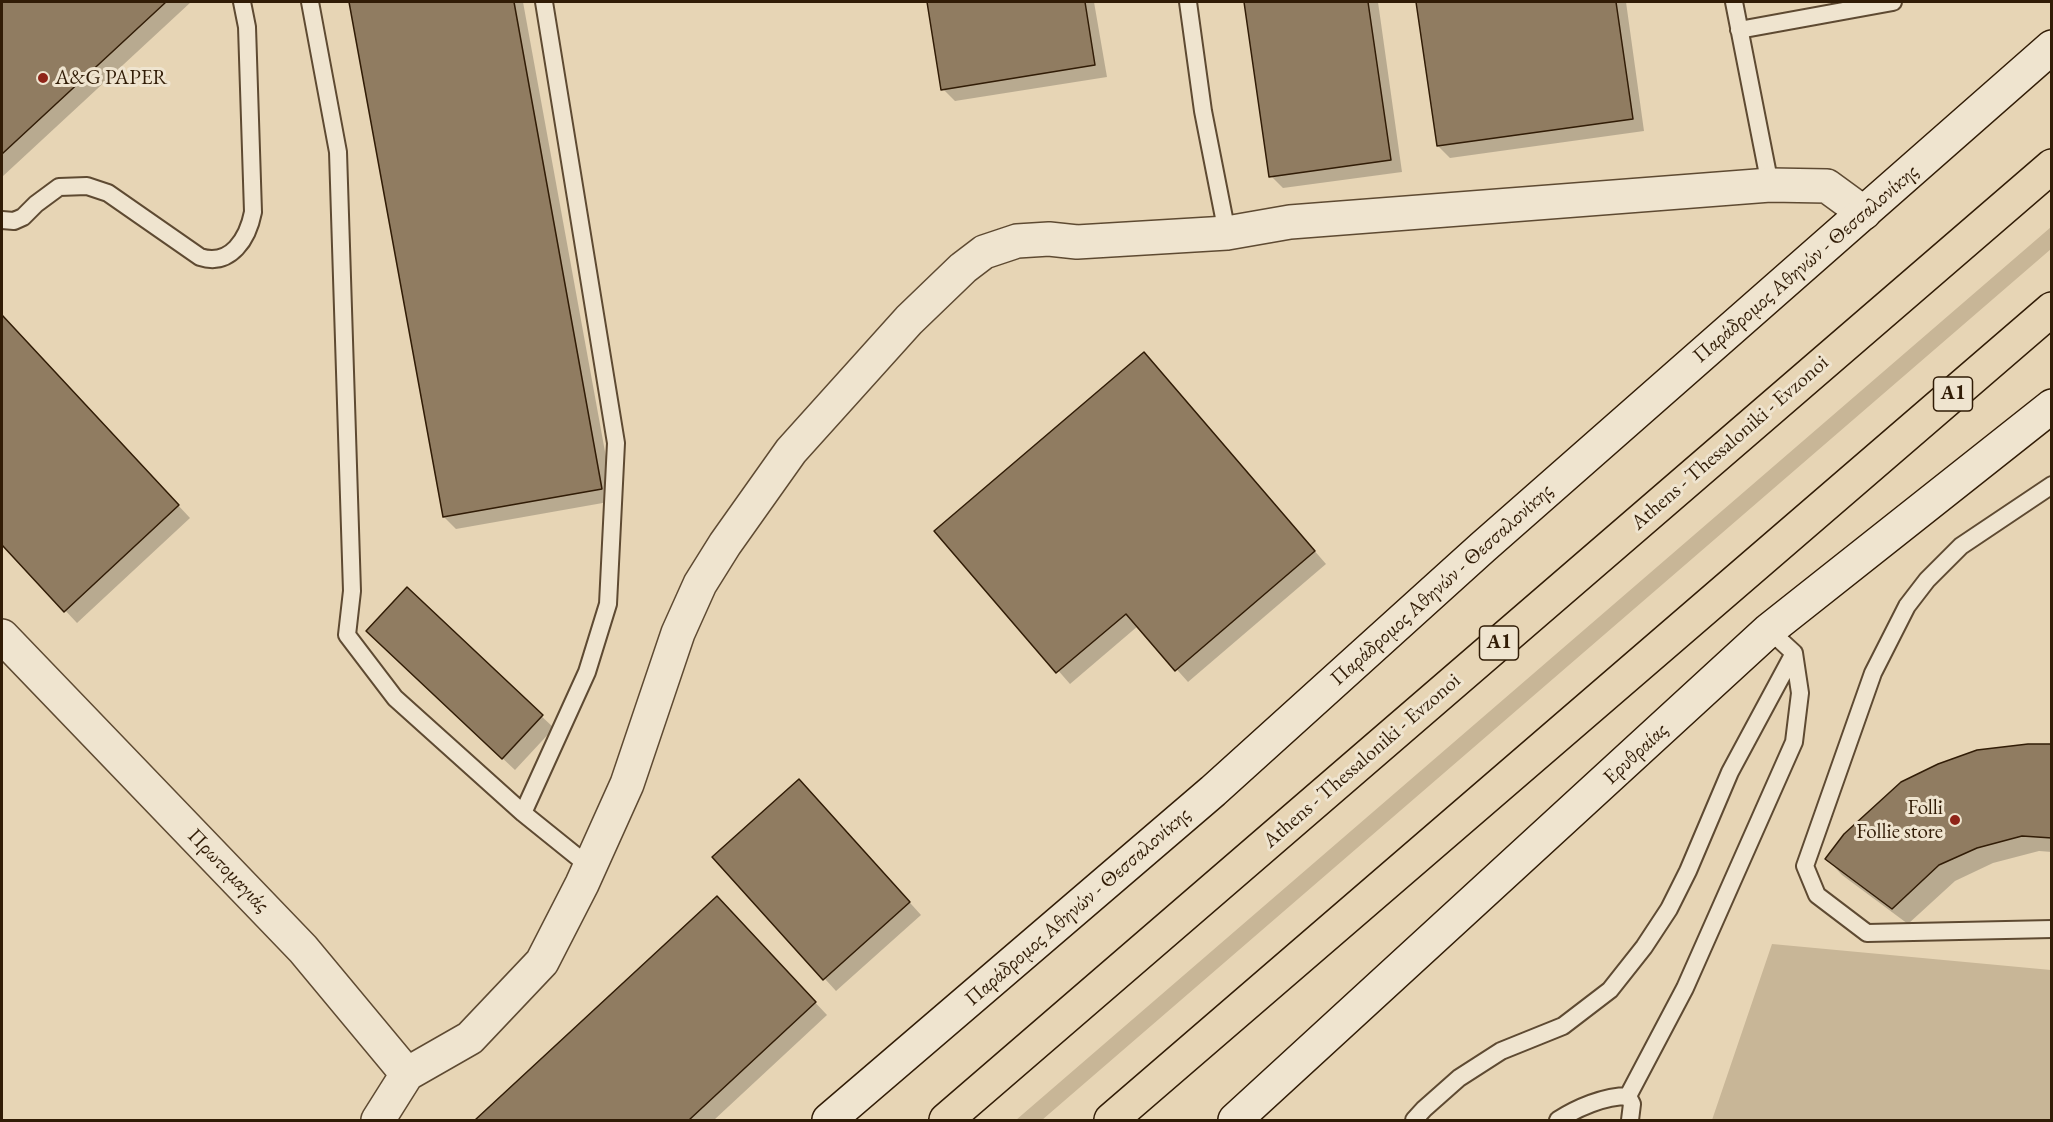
<!DOCTYPE html>
<html>
<head>
<meta charset="utf-8">
<style>
  body { margin:0 }
  #map { position:relative; width:2053px; height:1122px; overflow:hidden; background:#e7d5b5; font-family:"EB Garamond",serif }
  canvas { display:block }
  .frame { position:absolute; inset:0; border:3px solid #311c06; pointer-events:none }
</style>
</head>
<body>
<div id="map">
<canvas width="2053" height="1122"></canvas>
<div class="frame"></div>
</div>
<script>
const g = document.querySelector('canvas').getContext('2d');
g.lineJoin = 'round';
function paint(path, color) { g.fillStyle = color; g.fill(path, 'evenodd'); }
function strokePath(path, color, width, dash) { g.strokeStyle = color; g.lineWidth = width; g.lineCap = dash ? 'butt' : 'round'; g.setLineDash(dash || []); g.stroke(path); }
function label(font, color, halo, rows, align = 'center') {
  g.font = font + ' "EB Garamond",serif'; g.lineWidth = 6; g.setLineDash([]); g.textBaseline = 'middle'; g.strokeStyle = halo; g.fillStyle = color; for (const [text, x, y, turn = 0] of rows) {
    g.save(); g.translate(x, y); g.rotate((+turn || 0) * Math.PI / 180); g.textAlign = isNaN(turn) ? turn : align; if (halo) g.strokeText(text, 0, 0); g.fillText(text, 0, 0); g.restore();
  }
}
paint(new Path2D(`
  M2051,227V249L1042,1120H1016Z
  M1772,944L2051,970V1120H1712Z`), '#c8b697');
paint(new Path2D(`
  M2,2H191L2,177Z
  M351,2H523L614,501L456,529L444,517Z
  M928,2H1094L1107,77L955,101L943,89Z
  M1245,2H1378L1402,172L1283,188L1271,176Z
  M1417,2H1626L1644,131L1450,158L1438,146Z
  M2,316L190,518L77,623L2,543Z
  M1144,354L1326,564L1188,682L1138,626L1070,684L936,531Z
  M407,590L554,728L515,770L380,643Z
  M2052,745V852L2039,851L1993,863L1955,881L1908,924L1842,875L1827,859Z
  M811,793L921,915L836,991L714,857Z
  M717,898L827,1015L714,1120H477Z`), '#0003');
const building = new Path2D(`
  M2,2H166L2,154Z
  M349,2H514L602,489L443,517Z
  M927,2H1085L1095,65L941,90Z
  M1244,2H1368L1391,160L1269,177Z
  M1416,2H1616L1633,119L1437,146Z
  M2,315L179,505L64,612L2,545Z
  M1144,352L1315,551L1175,671L1126,614L1056,673L934,531Z
  M407,587L543,715L502,759L366,631Z
  M2028,744H2052V838L2022,836L1977,848L1939,865L1892,909L1825,859L1844,834L1901,782L1938,764L1977,750Z
  M799,779L910,902L823,980L712,857Z
  M717,896L816,1002L689,1120H475Z`);
paint(building, '#907c61');
strokePath(building, '#311c06', 1.5);
const service = new Path2D(`
  M310,2L338,152L352,591L347,635L395,698L523,813L590,867
  M1188,2L1203,111L1227,233
  M1734,2L1770,185
  M1739,30L1893,2
  M2,220L14,221L23,217L36,204L59,187L87,186L108,193L200,257C231,267 248,238 253,212L247,27L242,2
  M2052,485L1961,546L1927,580L1907,606L1873,673L1805,866L1817,895L1867,933L2052,929
  M523,813L587,672L608,604L616,443L544,2
  M1628,1096L1685,988L1794,742L1800,693L1794,653L1769,630
  M1414,1120L1424,1109L1459,1078L1501,1051L1563,1026L1610,990L1644,947L1669,909L1688,871L1730,772L1794,653
  M1558,1120C1577,1108 1604,1096 1628,1096L1632,1104L1630,1120`);
const minor = new Path2D(`
  M2,636L303,949L407,1074
  M378,1120L407,1074L470,1038L542,962L582,884L627,784L678,633L700,584L725,544L791,451L909,320L963,268L984,252L1017,241L1049,239L1077,242L1227,233L1290,222L1770,185L1827,186L1864,213`);
const secondary = new Path2D(`
  M829,1120L1213,791L1483,547L2052,47
  M1235,1120L1769,630L2052,406`);
const motorway = new Path2D(`
  M946,1120L2052,166
  M1111,1120L2052,309`);
strokePath(service, '#5e4a32', 20);
strokePath(minor, '#5e4a32', 36);
strokePath(secondary, '#311c06', 36);
strokePath(motorway, '#311c06', 36);
strokePath(service, '#efe4cf', 16);
strokePath(minor, '#efe4cf', 33);
strokePath(secondary, '#efe4cf', 33);
strokePath(motorway, '#e7d5b5', 33);
for (const [x, y, r, color] of [
  [43,78,6,"#8f2418"],
  [1955,820,6,"#8f2418"]
]) { const dot = new Path2D(); dot.arc(x, y, r, 0, 2 * Math.PI); g.fillStyle = color; g.fill(dot); strokePath(dot, '#efe4cf', 2); }
for (const [x, y, w] of [
  [1953,394,39],
  [1499,643,39]
]) { const box = new Path2D(); box.roundRect(x - w / 2, y - 17, w, 34, 4.5); g.fillStyle = '#efe4cf'; g.fill(box); strokePath(box, '#311c06', 1.5); }
label('bold 20px', '#311c06', null, [
  ["Α1",1953,394],
  ["Α1",1499,643]
]);
label('21px', '#311c06', '#efe4cf', [
  ["A&G PAPER",55,78],
  ["Folli",1943,808,"right"],
  ["Follie store",1943,832,"right"]
], 'left');
label('21px', '#311c06', '#efe4cf', [
  ["Παράδρομος Αθηνών - Θεσσαλονίκης",1806,264,-41],
  ["Athens - Thessaloniki - Evzonoi",1730,443,-41],
  ["Παράδρομος Αθηνών - Θεσσαλονίκης",1442,585,-42],
  ["Ερυθραίας",1636,754,-43],
  ["Athens - Thessaloniki - Evzonoi",1362,761,-41],
  ["Πρωτομαγιάς",228,871,46],
  ["Παράδρομος Αθηνών - Θεσσαλονίκης",1078,907,-41]
]);
</script>
</body>
</html>
